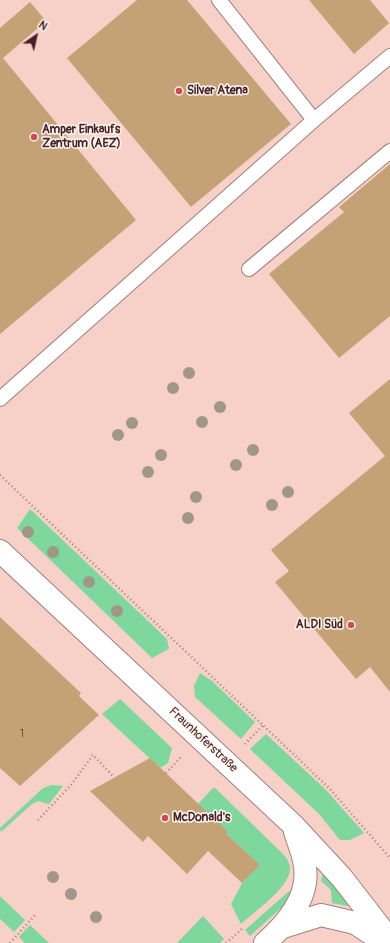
<!DOCTYPE html>
<html>
<head>
<meta charset="utf-8">
<style>
  body { margin:0 }
  #map { position:relative; width:390px; height:943px; overflow:hidden; background:#f6e6cf; font-family:Pangolin,sans-serif }
  canvas { display:block }
  .north { position:absolute; left:16px; top:16px; width:40px; height:40px; -webkit-text-stroke:3px #fbf7ec; paint-order:stroke; rotate:34deg; font-size:11px; font-weight:700; line-height:16px; text-align:center; color:#4a1f2b }
  .north::after { content:''; display:block; margin:auto; width:14px; height:18px; background:#4a1f2b; clip-path:polygon(50% 0,100% 100%,50% 72%,0 100%) }
</style>
</head>
<body>
<div id="map">
<canvas width="390" height="943"></canvas>
<div class="north">N</div>
</div>
<script>
const g = document.querySelector('canvas').getContext('2d');
g.lineJoin = 'round';
function paint(path, color) { g.fillStyle = color; g.fill(path, 'evenodd'); }
function strokePath(path, color, width, dash) { g.strokeStyle = color; g.lineWidth = width; g.lineCap = dash ? 'butt' : 'round'; g.setLineDash(dash || []); g.stroke(path); }
function label(font, color, halo, rows, align = 'center') {
  g.font = font + ' Pangolin,sans-serif'; g.lineWidth = 3; g.setLineDash([]); g.textBaseline = 'middle'; g.strokeStyle = halo; g.fillStyle = color; for (const [text, x, y, turn = 0] of rows) {
    g.save(); g.translate(x, y); g.rotate((+turn || 0) * Math.PI / 180); g.textAlign = isNaN(turn) ? turn : align; if (halo) g.strokeText(text, 0, 0); g.fillText(text, 0, 0); g.restore();
  }
}
paint(new Path2D(`
  M0,0H390V943H0Z`), '#f7d1c8');
paint(new Path2D(`
  M30,509L167,639L169,649L152,658L17,528Z
  M200,673L212,681L255,722L241,739L195,697L194,686Z
  M120,699L172,748L168,763L160,768L102,714Z
  M266,734L326,790L364,833L350,840H340L319,814L250,749Z
  M52,785L63,786L49,804L38,801L32,804L1,832L0,828L43,788Z
  M214,787L280,851C285,856 290,861 290,869C290,887 254,912 241,924L231,904L242,883L259,865L226,834L198,804Z
  M325,873L353,907L332,903L331,890L321,881L322,876Z
  M289,891L292,895L289,901L250,936L245,930Z
  M0,896L25,920L14,932L0,919Z
  M203,916L224,939L220,943H177Z
  M30,925L49,943H25L19,937Z`), '#7ed79d');
paint(new Path2D(`
  M137,0H187L291,124L191,207L67,58Z
  M309,0H370L389,23L354,54Z
  M30,2L46,21L3,58L136,220L0,334V28Z
  M390,164V316L339,358L269,274L344,212L339,207Z
  M390,379V692L370,667L356,679L275,582L289,571L271,550L385,456L349,413Z
  M0,617L81,693L79,696L99,715L20,786L0,768Z
  M150,758L228,832L226,834L260,865L242,883L208,851L187,874L148,836L143,842L90,791Z`), '#c5a276');
const service = new Path2D(`
  M219,0L314,120
  M249,269L390,151
  M0,399L314,120L390,56`);
const minor = new Path2D(`
  M0,551L293,825L342,878L380,927L389,943
  M283,927L321,915L355,923L385,943
  M265,943C288,923 312,894 304,861C302,851 298,841 295,832`);
strokePath(service, '#a0827d', 16);
strokePath(minor, '#a0827d', 24);
strokePath(new Path2D(`
  M0,475L330,789L390,858
  M245,744L264,724
  M166,773L182,756
  M38,820L71,785L93,755L114,777
  M10,943L35,915
  M226,943L242,929`), '#a0827d', 2.5, [1, 3]);
strokePath(service, '#fff', 14);
strokePath(minor, '#fff', 22);
g.fillStyle = '#a09788';
for (const [x, y] of [
  [189,373],
  [173,388],
  [220,407],
  [202,422],
  [132,423],
  [118,435],
  [253,450],
  [161,455],
  [236,465],
  [148,472],
  [288,492],
  [196,497],
  [272,505],
  [188,518],
  [28,532],
  [53,552],
  [89,582],
  [117,611],
  [53,877],
  [71,894],
  [96,917]
]) { g.beginPath(); g.arc(x, y, 6, 0, 2 * Math.PI); g.fill(); }
for (const [x, y, r, color] of [
  [179,91,4,"#d1495b"],
  [34,137,4,"#d1495b"],
  [351,625,4,"#d1495b"],
  [165,818,4,"#d1495b"]
]) { const dot = new Path2D(); dot.arc(x, y, r, 0, 2 * Math.PI); g.fillStyle = color; g.fill(dot); strokePath(dot, '#fbf7ec', 1.5); }
label('10px', '#69403e', null, [
  ["1",22,734]
]);
label('bold 12px', '#4a1f2b', '#fbf7ec', [
  ["Silver Atena",187,91],
  ["Amper Einkaufs",42,130],
  ["Zentrum (AEZ)",42,144],
  ["ALDI Süd",343,625,"right"],
  ["McDonald's",173,818]
], 'left');
label('12px', '#4a1f2b', '#fbf7ec', [
  ["Fraunhoferstraße",203,740,43]
]);
</script>
</body>
</html>
